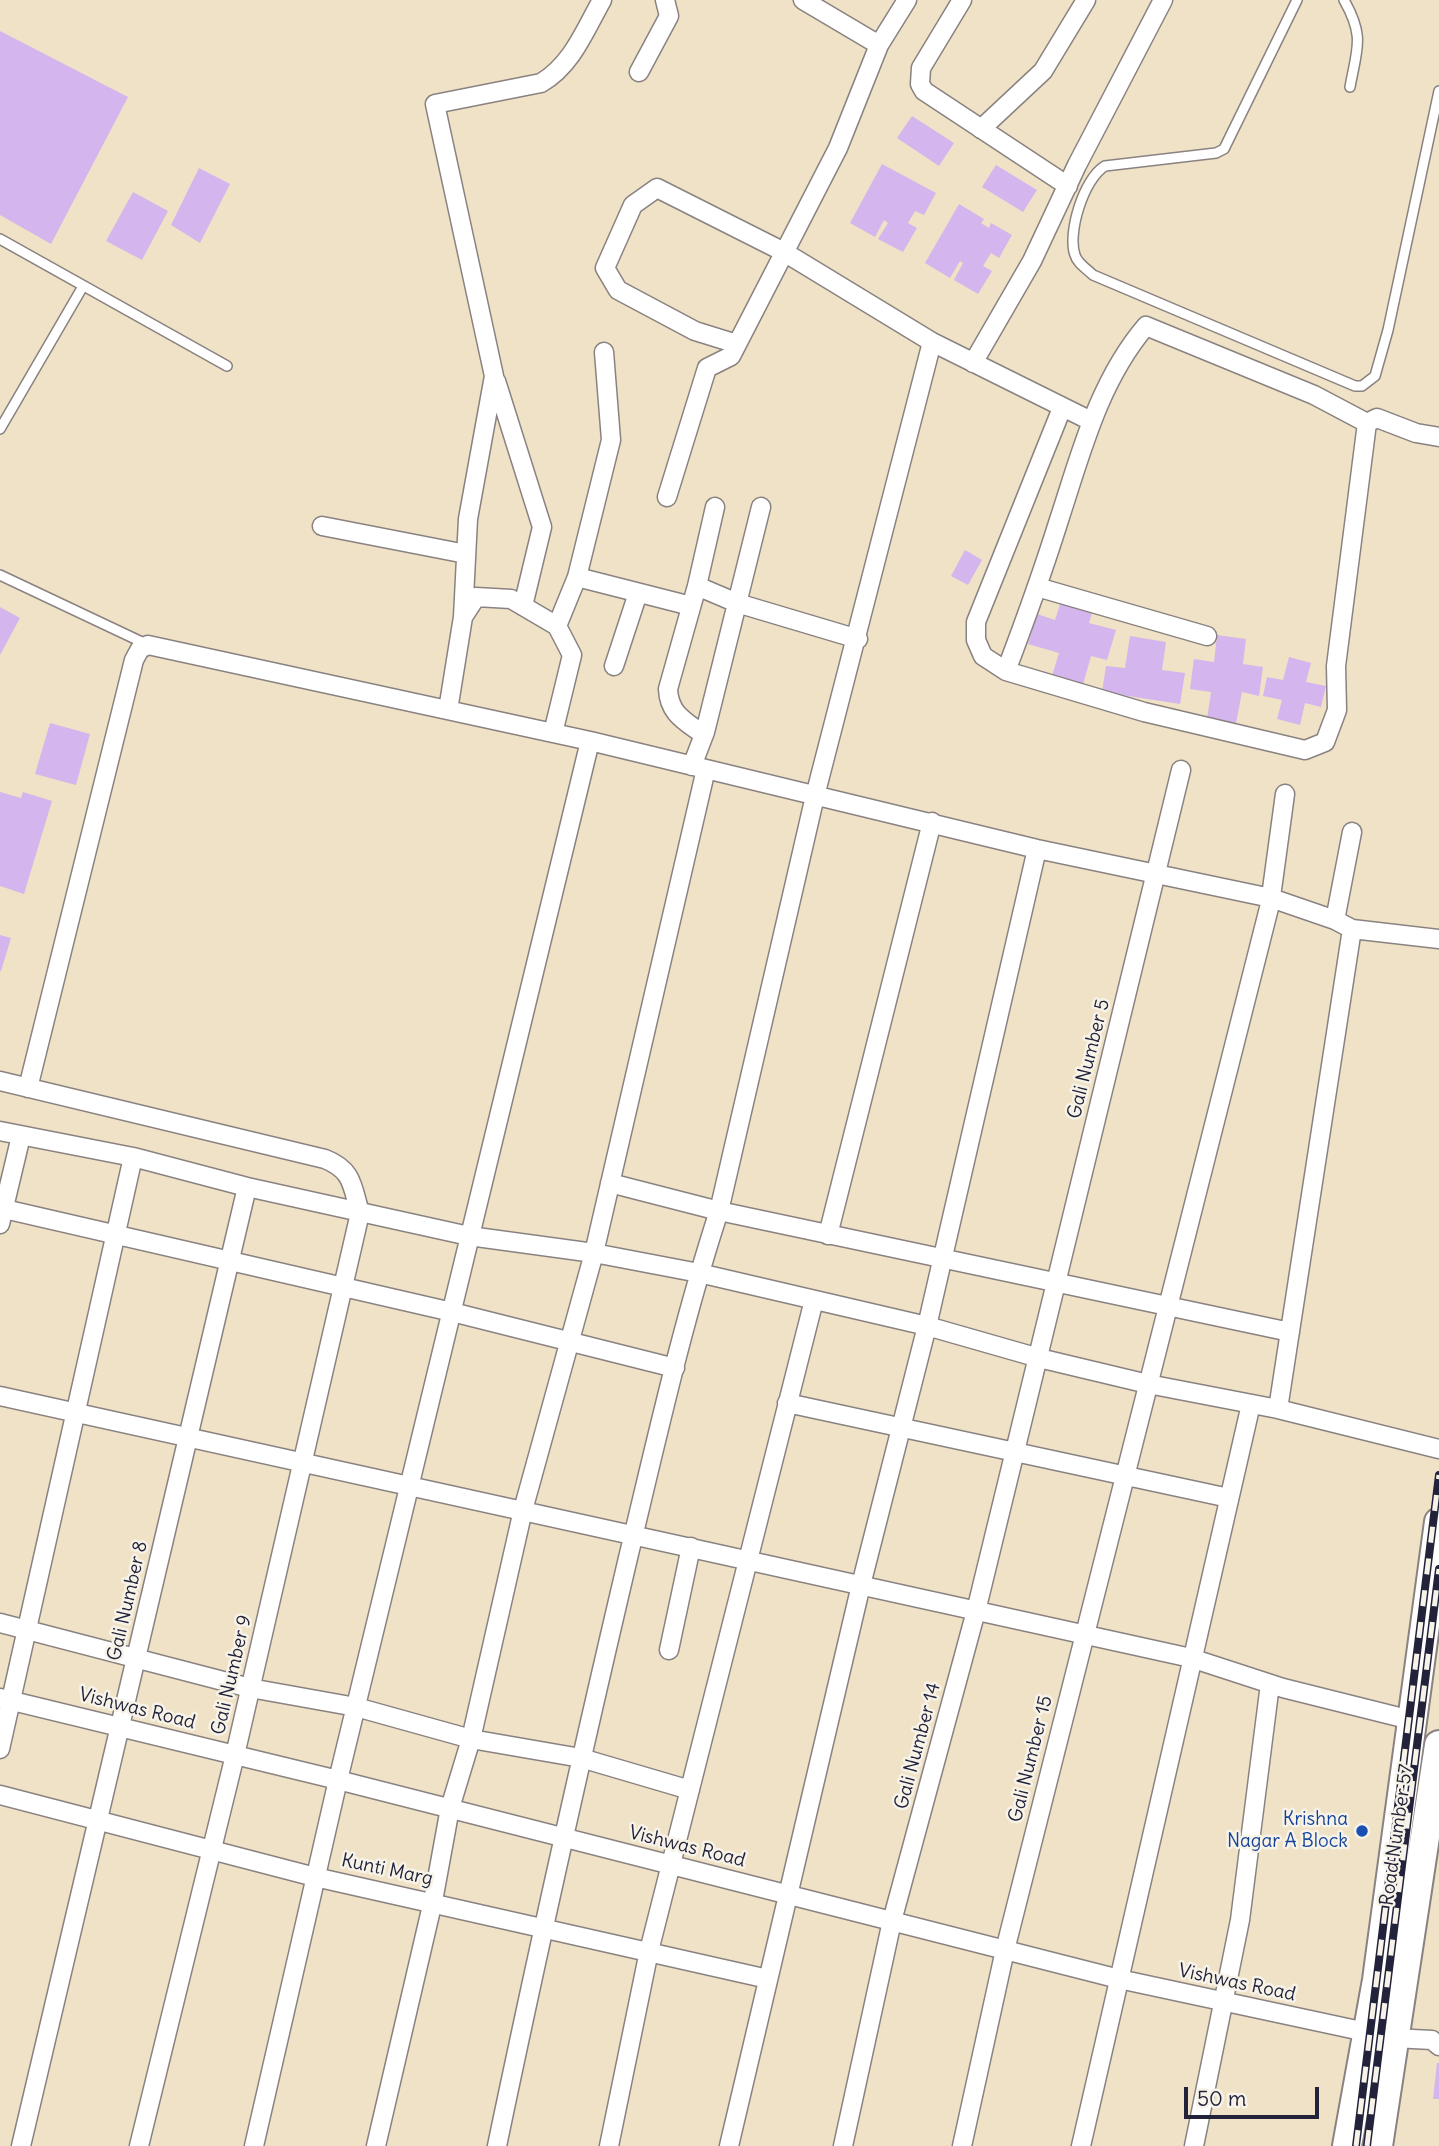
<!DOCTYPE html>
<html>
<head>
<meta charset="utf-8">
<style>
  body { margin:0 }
  #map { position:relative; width:1439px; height:2146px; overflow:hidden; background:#f0e2c6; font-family:Delius,sans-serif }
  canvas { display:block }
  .scale { position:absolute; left:1184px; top:2087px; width:135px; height:32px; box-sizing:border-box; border:4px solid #22223b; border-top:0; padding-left:9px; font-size:21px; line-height:24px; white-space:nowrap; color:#22223b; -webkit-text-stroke:5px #f7f3e8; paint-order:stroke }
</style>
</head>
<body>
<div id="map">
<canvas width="1439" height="2146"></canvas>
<div class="scale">50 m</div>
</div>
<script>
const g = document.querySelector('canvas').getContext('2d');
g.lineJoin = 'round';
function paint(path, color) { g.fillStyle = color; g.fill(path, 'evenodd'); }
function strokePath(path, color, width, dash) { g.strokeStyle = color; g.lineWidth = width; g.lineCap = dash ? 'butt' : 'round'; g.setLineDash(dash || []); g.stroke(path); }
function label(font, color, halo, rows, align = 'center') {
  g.font = font + ' Delius,sans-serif'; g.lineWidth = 5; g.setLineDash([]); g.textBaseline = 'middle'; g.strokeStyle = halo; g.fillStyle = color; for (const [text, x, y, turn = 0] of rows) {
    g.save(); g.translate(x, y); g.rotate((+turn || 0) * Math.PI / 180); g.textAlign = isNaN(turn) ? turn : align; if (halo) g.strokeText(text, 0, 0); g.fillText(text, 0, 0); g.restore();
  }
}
paint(new Path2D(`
  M0,31L128,97L51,244L0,215Z
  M912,116L954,143L939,166L897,138Z
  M882,164L936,193L924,215L915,211L908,223L917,228L903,252L878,239L888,223L884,220L875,237L850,223Z
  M996,165L1037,190L1023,212L982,187Z
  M199,168L230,184L200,243L171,225Z
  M133,192L168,211L142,260L106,241Z
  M959,204L984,219L981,223L989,228L991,223L1012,235L999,258L991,253L983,266L992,271L978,294L954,280L963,263L960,261L950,278L925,263Z
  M965,550L982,560L968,585L951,576Z
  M1062,598L1094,607L1089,623L1116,630L1107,660L1091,656L1082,688L1051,679L1059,653L1028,644L1037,614L1055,620Z
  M0,607L20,618L0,655Z
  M1217,635L1246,639L1243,664L1263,667L1259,696L1242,692L1236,723L1207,719L1211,692L1190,689L1194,659L1214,662Z
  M1130,636L1166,642L1162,670L1185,673L1180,704L1102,692L1106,666L1125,668Z
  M1289,657L1311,663L1306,682L1326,686L1321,707L1305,703L1300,725L1277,719L1282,700L1263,696L1267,677L1283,680Z
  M50,723L90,734L76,785L35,774Z
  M0,792L21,798L23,792L52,801L24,894L0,886Z
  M0,935L11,938L1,971H0Z
  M1437,2063H1439V2099H1433Z`), '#d4b5ed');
const service = new Path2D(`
  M1297,0L1224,149L1216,153L1105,166C1084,178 1067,233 1075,255C1077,263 1087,269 1093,275L1355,386H1362L1375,376L1388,330L1439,91
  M1344,0C1365,37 1357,48 1350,87
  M0,239L227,366
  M0,429L82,288
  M0,575L146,644`);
const minor = new Path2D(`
  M803,0L879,45
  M962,0L921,68L920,84L924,91L1068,186
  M639,72L669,16L665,0
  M981,129L1043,71L1086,0
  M737,344L695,331L618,290L605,268L633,205L657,188L784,252L932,342L1091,421
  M604,352L611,440L577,577L691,606
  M973,363L1032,261L1077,165L1163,0
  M496,381L542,527L523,606
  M1367,423L1377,418L1416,433L1439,437
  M667,497L707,368L731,356L838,148L879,45L907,0
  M322,526L466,554
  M697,586L737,603L858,639
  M1037,587L1207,636
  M463,617L468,519L494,376L435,104L541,83C572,65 585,30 602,0
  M557,626L577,577
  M614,666L638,593
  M1006,671C1025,621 1043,571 1059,520C1081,453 1099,381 1146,326L1314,395L1367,423L1336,666L1337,710L1325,742L1305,750L1144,712L1006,671L983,656L976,640V622L1062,408
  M448,710L463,617L476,597L511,599L557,626L572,655L553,733
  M704,735C685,721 669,714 668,689L697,586L715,507
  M692,766L705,732L761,507
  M1335,920L1352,832
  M0,1081L325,1159C353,1170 352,1186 360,1213L235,1755L139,2146
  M28,1088L134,660L140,649L148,645L590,741L1037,849L1271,898L1335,920L1352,929L1439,939
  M0,1131L133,1157L247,1187L469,1236L594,1253L699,1273L927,1326L1039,1358L1148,1384L1278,1409L1439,1449
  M610,1183L719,1211L1290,1332
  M0,1208L452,1312L675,1368
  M0,1224L21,1136
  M828,1235L932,822
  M0,1396L1191,1658L1283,1688L1411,1720
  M787,1403L1229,1498
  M1278,1409L1352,929
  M0,1623L250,1688L356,1707L471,1739L581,1758L690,1790
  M669,1650L691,1547
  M0,1698L338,1780L1119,1979L1394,2038L1432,2040L1439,2046
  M0,1749L133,1157
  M0,1795L315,1877L768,1979
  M21,2146L247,1187
  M254,2146L338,1780L590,741
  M376,2146L433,1901L450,1808L471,1739L523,1510L594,1253L706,769
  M497,2146C538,1949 582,1754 628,1558C656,1442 682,1324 719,1211L815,796L932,342
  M609,2146L649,1951L814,1300
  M729,2146L861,1585L927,1326L1037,849
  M843,2146L892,1921L976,1611L1181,770
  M962,2146L1005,1950L1270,904L1285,794
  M1081,2146L1251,1404
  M1194,2146L1240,1920L1270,1684`);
const primary = new Path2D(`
  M1347,2146L1377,1980L1439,1522
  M1378,2146L1439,1745`);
strokePath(service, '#898280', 12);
strokePath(minor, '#898280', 21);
strokePath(primary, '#898280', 32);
strokePath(service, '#fff', 9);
strokePath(minor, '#fff', 18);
strokePath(primary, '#fff', 28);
const rail = new Path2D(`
  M1356,2146L1439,1475
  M1367,2146L1439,1569`);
strokePath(rail, '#22223b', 8);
strokePath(rail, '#f7f3e8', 5, [16]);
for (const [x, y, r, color] of [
  [1362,1831,7,"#1a4fb4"]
]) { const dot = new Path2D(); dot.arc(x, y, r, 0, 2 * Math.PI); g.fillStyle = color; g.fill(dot); strokePath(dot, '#f7f3e8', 2.5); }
label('19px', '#22223b', '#f7f3e8', [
  ["Gali Number 5",1089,1059,-76],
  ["Gali Number 8",128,1601,-77],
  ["Gali Number 9",232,1675,-77],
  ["Vishwas Road",137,1709,14],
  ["Gali Number 14",918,1746,-75],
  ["Gali Number 15",1031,1759,-76],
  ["Road Number 57",1397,1835,-82],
  ["Vishwas Road",687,1847,14],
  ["Kunti Marg",387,1870,12],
  ["Vishwas Road",1237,1983,12]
]);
label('19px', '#164399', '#f7f3e8', [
  ["Krishna",1348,1820],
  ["Nagar A Block",1348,1842]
], 'right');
</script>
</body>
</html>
